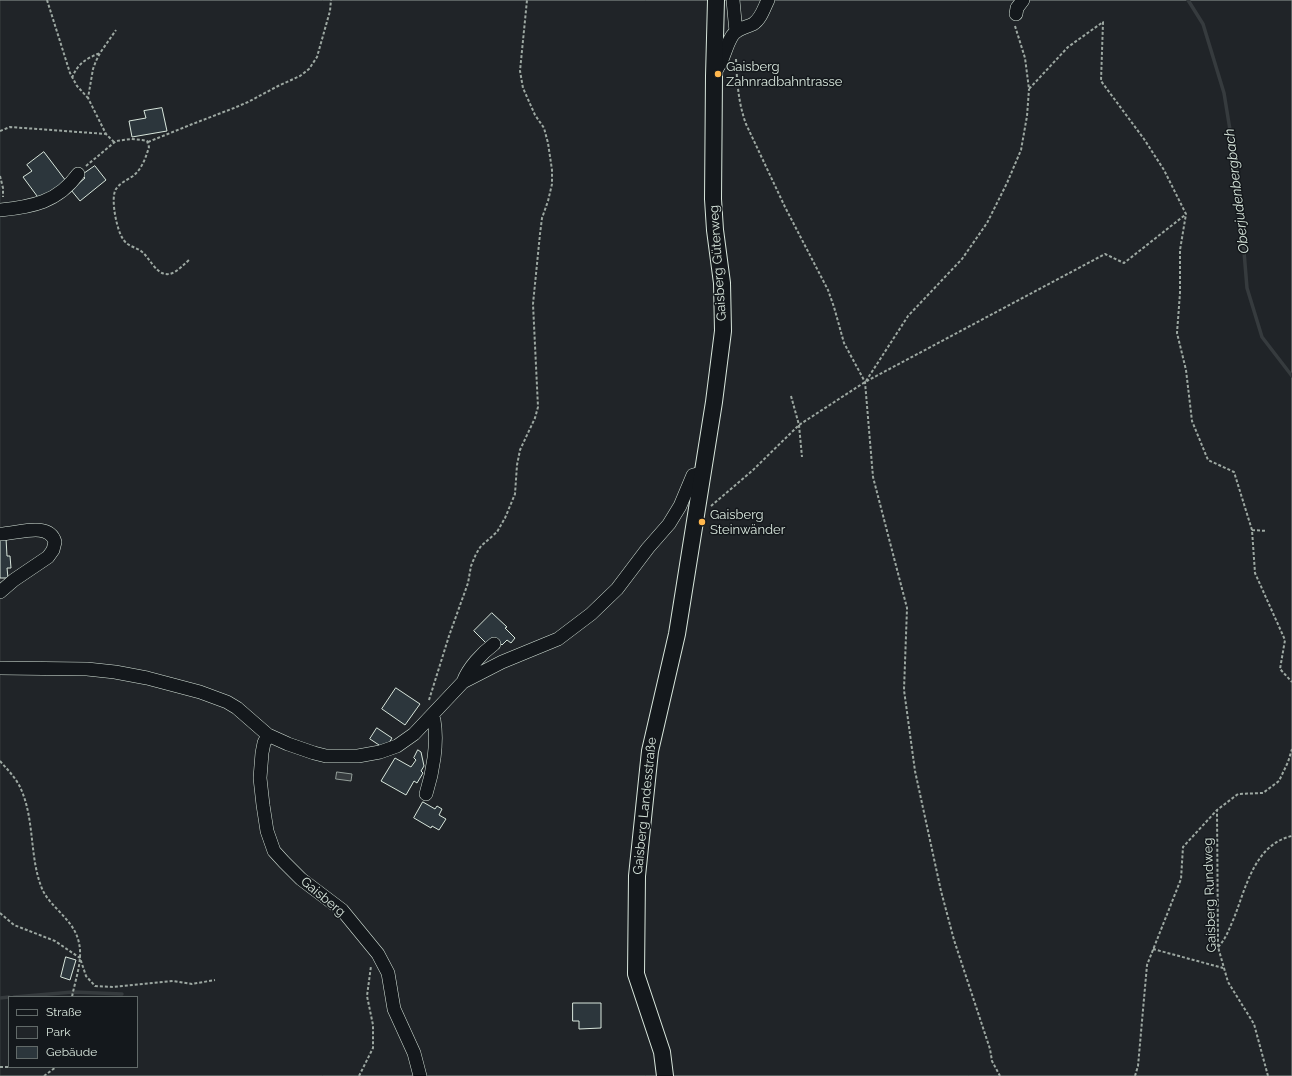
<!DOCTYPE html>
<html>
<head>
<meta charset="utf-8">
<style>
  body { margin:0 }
  #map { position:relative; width:1292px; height:1076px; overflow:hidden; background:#14181c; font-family:Raleway,sans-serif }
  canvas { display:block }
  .legend { position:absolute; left:8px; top:996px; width:130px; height:72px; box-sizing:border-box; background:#14181c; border:1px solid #626a69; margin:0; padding:5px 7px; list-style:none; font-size:12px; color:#d8e6dc }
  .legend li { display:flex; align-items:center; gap:8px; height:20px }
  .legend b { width:20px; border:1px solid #626a69 }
</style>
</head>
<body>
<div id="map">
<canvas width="1292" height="1076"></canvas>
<ul class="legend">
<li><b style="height:5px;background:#14181c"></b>Straße</li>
<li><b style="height:11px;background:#202428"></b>Park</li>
<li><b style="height:11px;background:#2c363c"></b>Gebäude</li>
</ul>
</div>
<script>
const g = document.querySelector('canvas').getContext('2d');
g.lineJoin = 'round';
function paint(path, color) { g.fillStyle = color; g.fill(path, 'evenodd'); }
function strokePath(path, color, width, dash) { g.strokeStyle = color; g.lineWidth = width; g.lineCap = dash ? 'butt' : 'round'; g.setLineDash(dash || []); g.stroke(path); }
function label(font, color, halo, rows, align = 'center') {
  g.font = font + ' Raleway,sans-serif'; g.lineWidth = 3; g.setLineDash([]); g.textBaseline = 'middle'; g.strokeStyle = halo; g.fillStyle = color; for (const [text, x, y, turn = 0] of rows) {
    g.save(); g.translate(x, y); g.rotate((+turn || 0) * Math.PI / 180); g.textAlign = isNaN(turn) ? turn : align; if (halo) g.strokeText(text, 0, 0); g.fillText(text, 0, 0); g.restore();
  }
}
const green = new Path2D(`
  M0,0H1292V1076H0ZM9,997H137V1067H9Z`);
paint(green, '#202428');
strokePath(green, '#939e99', 1);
const water = new Path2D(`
  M337,772L352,774L351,781L336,779Z`);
paint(water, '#363b3e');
strokePath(water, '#939e99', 1);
strokePath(new Path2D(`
  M1188,0L1203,24L1224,93L1238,179L1247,288L1262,337L1292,376
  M14,997L73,992L122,994
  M0,998L9,997`), '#363b3e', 3.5);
const building = new Path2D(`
  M162,108L167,131L132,137L129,121L146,118L144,111Z
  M44,152L66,181L40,200L23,177L32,171L27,165Z
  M95,166L106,180L80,201L71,190L85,178L82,175Z
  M6,538L7,556H10L11,568H7L8,578H0V539Z
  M492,613L507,627L505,628L515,638L511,643L507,640L502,645L496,639L489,646L474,631Z
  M396,688L420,704L405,725L382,709Z
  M377,728L392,738L387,746L382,747L370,739Z
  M418,750L421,752L424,766L421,771L423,773L417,783L414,781L406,795L381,781L395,758L411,767L416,760L414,758Z
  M423,802L435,809L437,806L442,809L439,815L446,819L439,830L432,826L431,828L414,818Z
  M66,957L76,960L70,980L61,977Z
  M573,1003H601V1028L579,1029V1021H573Z`);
paint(building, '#2c363c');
strokePath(building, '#d8e6dc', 1);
const minor = new Path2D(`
  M733,0L736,32
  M1016,14L1017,8L1023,0
  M714,73C725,60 724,49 732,36C737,28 745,28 753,24C761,19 764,8 768,0
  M0,210C32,207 58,202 78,174
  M0,534C17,534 49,521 55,542L53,550L48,557L14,580L0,592
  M0,668L87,669L115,672L147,678L200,692L227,702L237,708L268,735L288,744L314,753L326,756H358L380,752L397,746L414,734L463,682L502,662L558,639L591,614L617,589L648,548L669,524L680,506L693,475L702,473
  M463,682C468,668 482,653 494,644
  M268,735L264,743L262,753L260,778L263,805L267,831L274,851L284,862L301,879L342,910L378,954L388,973L394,1009L414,1053L420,1076
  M426,794C433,772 438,743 434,720L431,717`);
const major = new Path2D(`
  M665,1076L662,1052L636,974L637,876L650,751L677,634L714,402L723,331L722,283L715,230L713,199L714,76L716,0`);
strokePath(minor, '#d8e6dc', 14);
strokePath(major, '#d8e6dc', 18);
strokePath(new Path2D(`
  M47,0L70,73L77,86L88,98
  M1015,26L1025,58L1029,89L1068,47L1103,22L1101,81L1144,139L1164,170L1186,214L1180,250V293L1177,333L1186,370L1192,421L1208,460L1234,472L1252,530L1255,573L1285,640L1280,669L1292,682
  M736,59C737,81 738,102 746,124L785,207L828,290L834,307L844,343L865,382L873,477L907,608L904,690L915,771L941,891L954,940L990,1049L992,1061L1000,1076
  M72,78C77,64 87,58 100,53
  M0,131L10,127L106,134
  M114,142L106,134L88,98L93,69L96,61L100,53L116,30
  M148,142L190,125L234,108L248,102L278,86L300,76L309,69L317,57L330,11L331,0
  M86,166L116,141L131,139L142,140L147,141L149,147C146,157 142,169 133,176C127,180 120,183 116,189C110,198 117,231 123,239C127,246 135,247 141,251C146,255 149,260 153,265C167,283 177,271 190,259
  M0,176L3,188V197
  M866,381L908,316L962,259L987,223L1007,183L1021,150L1027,116L1029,89
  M791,396L799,425L802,457
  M711,506L752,471L799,425L865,382L1105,254L1124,263L1185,215
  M1252,530L1267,531
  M429,700L449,636L468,583L471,566L476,554L481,546L497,532L505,518L515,494L517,465L520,450L535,418L538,407L533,304L540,234L542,218L548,201L552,184V170L548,143L544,128L535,115L523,88L520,71L527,0
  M0,761C7,769 14,776 19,785C35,816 29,854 41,886C48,907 74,918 79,943C83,961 75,980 72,997
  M0,913L14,925L55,941L80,958L86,976L95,986L113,987L173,981L192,984L215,980
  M1218,947C1226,939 1229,929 1234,918C1246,887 1255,844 1292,836
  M1153,949L1223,968
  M0,1067H29
  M29,1067H46
  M44,1076L56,1067
  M359,1076L373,1048V1025L367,996L371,966
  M1135,1076L1138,1066L1147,965L1181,879L1183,847L1217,810
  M1268,1076L1254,1024L1228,982L1218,947L1217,810L1238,794L1263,793L1279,781L1288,762L1292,749`), '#9da8a2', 2, [3, 2]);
strokePath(minor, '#14181c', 13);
strokePath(major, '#14181c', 16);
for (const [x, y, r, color] of [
  [718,74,4,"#ffb74d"],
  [702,522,4,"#ffb74d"]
]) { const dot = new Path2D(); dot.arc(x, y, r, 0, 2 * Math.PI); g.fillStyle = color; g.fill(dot); strokePath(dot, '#14181c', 1.5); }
label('13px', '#d8e6dc', '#14181c', [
  ["Gaisberg",726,67],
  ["Zahnradbahntrasse",726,82],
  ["Gaisberg",710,515],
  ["Steinwänder",710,530]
], 'left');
label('13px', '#d8e6dc', '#14181c', [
  ["Gaisberg Güterweg",718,263,-94],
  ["Gaisberg Landesstraße",645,806,-84],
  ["Gaisberg Rundweg",1210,895,-92],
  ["Gaisberg",323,897,40]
]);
label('italic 14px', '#d8e6dc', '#14181c', [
  ["Oberjudenbergbach",1237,191,-97]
]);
</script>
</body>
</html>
